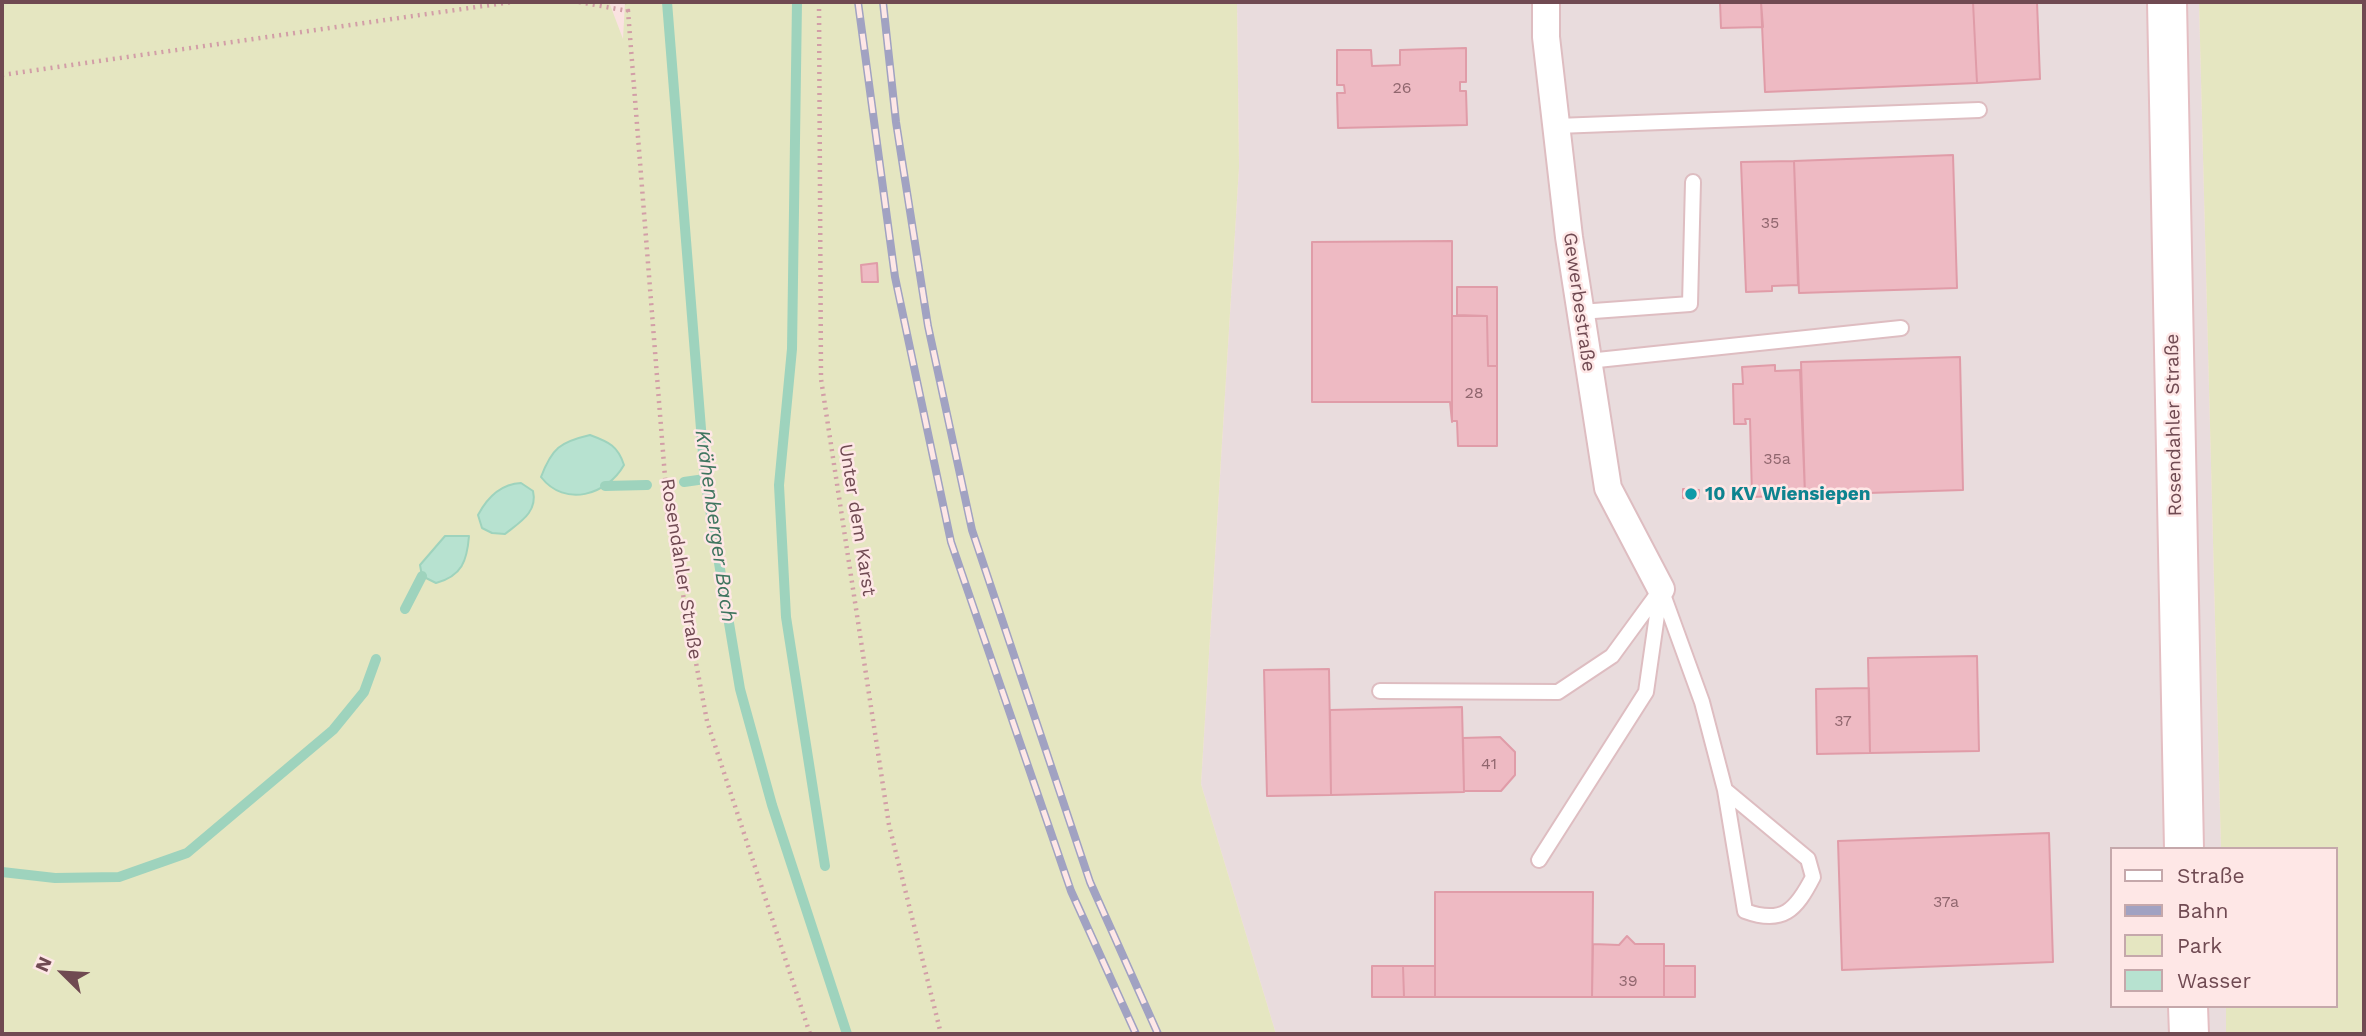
<!DOCTYPE html>
<html>
<head>
<meta charset="utf-8">
<style>
  body { margin:0 }
  #map { position:relative; width:2366px; height:1036px; overflow:hidden; background:#fae2e1; font-family:"Work Sans",sans-serif }
  canvas { display:block }
  .frame { position:absolute; inset:0; border:4px solid #704a52; pointer-events:none }
  .legend { position:absolute; left:2110px; top:847px; width:228px; height:161px; box-sizing:border-box; background:#fee7e6; border:2px solid #c5a8ab; margin:0; padding:9px 12px; list-style:none; font-size:21px; color:#704a52 }
  .legend li { display:flex; align-items:center; gap:14px; height:35px }
  .legend b { width:35px; border:2px solid #c5a8ab }
  .north { position:absolute; left:28px; top:938px; width:70px; height:70px; -webkit-text-stroke:5px #fee7e6; paint-order:stroke; rotate:294deg; font-size:19px; font-weight:700; line-height:28px; text-align:center; color:#704a52 }
  .north::after { content:''; display:block; margin:auto; width:24px; height:32px; background:#704a52; clip-path:polygon(50% 0,100% 100%,50% 72%,0 100%) }
</style>
</head>
<body>
<div id="map">
<canvas width="2366" height="1036"></canvas>
<div class="frame"></div>
<ul class="legend">
<li><b style="height:9px;background:#fff"></b>Straße</li>
<li><b style="height:9px;background:#a1a2c2"></b>Bahn</li>
<li><b style="height:19px;background:#e5e6c1"></b>Park</li>
<li><b style="height:19px;background:#b7e2d0"></b>Wasser</li>
</ul>
<div class="north">N</div>
</div>
<script>
const g = document.querySelector('canvas').getContext('2d');
g.lineJoin = 'round';
function paint(path, color) { g.fillStyle = color; g.fill(path, 'evenodd'); }
function strokePath(path, color, width, dash) { g.strokeStyle = color; g.lineWidth = width; g.lineCap = dash ? 'butt' : 'round'; g.setLineDash(dash || []); g.stroke(path); }
function label(font, color, halo, rows, align = 'center') {
  g.font = font + ' "Work Sans",sans-serif'; g.lineWidth = 5; g.setLineDash([]); g.textBaseline = 'middle'; g.strokeStyle = halo; g.fillStyle = color; for (const [text, x, y, turn = 0] of rows) {
    g.save(); g.translate(x, y); g.rotate((+turn || 0) * Math.PI / 180); g.textAlign = isNaN(turn) ? turn : align; if (halo) g.strokeText(text, 0, 0); g.fillText(text, 0, 0); g.restore();
  }
}
paint(new Path2D(`
  M1237,2H2199L2221,849H2112V1006H2226V1034H1276L1201,784L1239,167Z`), '#e9dcdd');
paint(new Path2D(`
  M2,2H609L623,39L625,2H1237L1239,167L1201,784L1276,1034H2Z
  M2199,2H2364V1034H2226V1006H2336V849H2221Z`), '#e5e6c1');
const water = new Path2D(`
  M590,435C609,442 618,446 624,465C607,495 565,508 541,477C552,448 560,442 590,435Z
  M521,483L533,491C538,512 520,522 505,534L492,533L482,528L478,515C487,498 501,484 521,483Z
  M445,536H469C467,561 462,576 436,583L422,576L420,565Z`);
paint(water, '#b7e2d0');
strokePath(water, '#9ed3bd', 2);
strokePath(new Path2D(`
  M667,2L705,479L740,689L772,805L847,1034
  M797,2L792,349L779,485L786,617L825,866
  M684,482L705,479
  M605,486L647,485
  M405,609L422,576
  M2,872L55,878L119,877L187,853L333,730L364,692L376,659`), '#9ed3bd', 10);
const building = new Path2D(`
  M1720,2H1761L1763,27L1721,28Z
  M1761,2H1973L1977,83L1765,92Z
  M1973,2H2037L2040,79L1977,83Z
  M1466,48V82H1460V91H1466L1467,125L1338,128L1337,93H1345L1344,85H1337V50H1371L1372,66L1400,65V50Z
  M1953,155L1957,288L1799,293L1794,161Z
  M1794,161L1798,285L1772,286V291L1746,292L1741,162Z
  M1452,241V422L1450,402H1312V242Z
  M877,263L878,282H862L861,265Z
  M1457,287H1497V366H1488L1487,316L1457,315Z
  M1452,316H1487L1488,366H1497V446H1458L1457,421H1452Z
  M1960,357L1963,490L1805,495L1801,362Z
  M1775,365V371L1800,370L1805,495L1752,497L1750,419H1745L1746,424H1734L1733,384H1743L1742,367Z
  M1683,489L1699,490L1698,498H1683Z
  M1977,656L1979,751L1870,753L1868,658Z
  M1329,669L1331,795L1267,796L1264,670Z
  M1869,688L1870,753L1817,754L1816,689Z
  M1462,707L1464,792L1331,795L1330,710Z
  M1500,737L1515,752V775L1501,791H1464L1463,738Z
  M2049,833L2053,962L1842,970L1838,841Z
  M1435,892H1593L1592,997H1435Z
  M1627,936L1635,944H1664V997H1592L1593,944L1619,945Z
  M1372,966H1403L1404,997H1372Z
  M1403,966H1435V997H1404Z
  M1664,966H1695V997H1664Z`);
paint(building, '#eebac3');
strokePath(building, '#e09ca8', 2);
const service = new Path2D(`
  M1557,126L1979,110
  M1580,312L1690,304L1693,182
  M1588,361L1901,328
  M1661,589L1702,702L1725,790L1745,911C1783,925 1796,910 1813,877L1808,859L1725,790
  M1380,691L1558,692L1612,656L1661,589
  M1539,860L1646,692L1660,594`);
const minor = new Path2D(`
  M1546,2V37L1569,237L1608,488L1661,589`);
const secondary = new Path2D(`
  M2167,2L2184,849
  M2188,1006L2189,1034`);
strokePath(service, '#debdc1', 18);
strokePath(minor, '#debdc1', 30);
strokePath(secondary, '#e4bec2', 42);
strokePath(new Path2D(`
  M579,2L628,11L668,515L707,721L810,1034
  M627,2L628,11
  M819,2L821,379L889,825L941,1034
  M2,75L511,2`), '#d29ea7', 4.5, [2, 5]);
strokePath(service, '#fff', 14);
strokePath(minor, '#fff', 26);
strokePath(secondary, '#fff', 38);
const rail = new Path2D(`
  M858,2L895,277L951,542L1071,891L1136,1034
  M883,2L896,122L928,326L972,530L1090,882L1158,1034`);
strokePath(rail, '#a1a2c2', 8);
strokePath(rail, '#fee7e6', 5, [16]);
for (const [x, y, r, color] of [
  [1691,494,7,"#0f9aa8"]
]) { const dot = new Path2D(); dot.arc(x, y, r, 0, 2 * Math.PI); g.fillStyle = color; g.fill(dot); strokePath(dot, '#fee7e6', 2.5); }
label('16px', '#90666e', null, [
  ["26",1402,88],
  ["35",1770,223],
  ["28",1474,393],
  ["35a",1777,459],
  ["37",1843,721],
  ["41",1489,764],
  ["37a",1946,902],
  ["39",1628,981]
]);
label('19px', '#704a52', '#fee7e6', [
  ["Gewerbestraße",1579,302,82],
  ["Rosendahler Straße",2174,425,-91],
  ["Unter dem Karst",857,520,81],
  ["Rosendahler Straße",681,569,81]
]);
label('bold 19px', '#0d838f', '#fee7e6', [
  ["10 KV Wiensiepen",1705,494]
], 'left');
label('italic 21px', '#3f755f', '#fee7e6', [
  ["Krähenberger Bach",715,526,82]
]);
</script>
</body>
</html>
